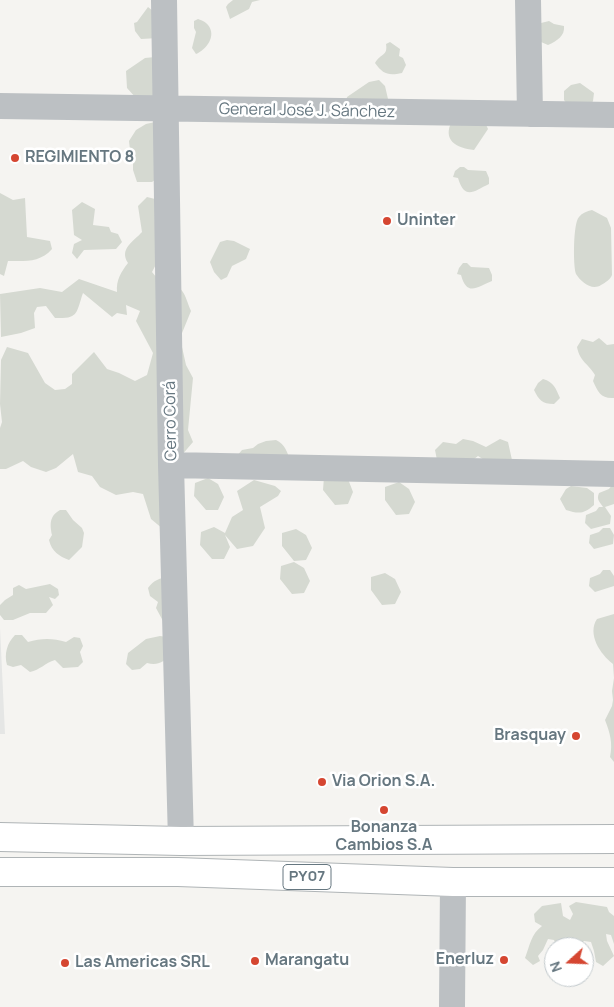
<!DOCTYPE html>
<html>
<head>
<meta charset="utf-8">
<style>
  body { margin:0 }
  #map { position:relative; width:614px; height:1007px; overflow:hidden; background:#f5f4f1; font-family:Manrope,sans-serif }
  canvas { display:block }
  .north { position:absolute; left:544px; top:937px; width:50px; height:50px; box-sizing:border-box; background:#fff; border:1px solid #c2c9cc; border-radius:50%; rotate:250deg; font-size:14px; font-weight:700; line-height:20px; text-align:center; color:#667780 }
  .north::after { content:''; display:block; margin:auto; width:18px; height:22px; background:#d54631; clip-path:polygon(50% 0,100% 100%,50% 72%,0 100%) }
</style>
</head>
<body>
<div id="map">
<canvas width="614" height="1007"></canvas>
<div class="north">N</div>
</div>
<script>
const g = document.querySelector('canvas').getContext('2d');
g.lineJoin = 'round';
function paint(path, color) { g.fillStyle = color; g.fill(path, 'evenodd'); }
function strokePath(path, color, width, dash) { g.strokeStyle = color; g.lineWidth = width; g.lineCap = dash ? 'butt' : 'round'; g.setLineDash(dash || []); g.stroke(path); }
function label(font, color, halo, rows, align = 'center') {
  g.font = font + ' Manrope,sans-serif'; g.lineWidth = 5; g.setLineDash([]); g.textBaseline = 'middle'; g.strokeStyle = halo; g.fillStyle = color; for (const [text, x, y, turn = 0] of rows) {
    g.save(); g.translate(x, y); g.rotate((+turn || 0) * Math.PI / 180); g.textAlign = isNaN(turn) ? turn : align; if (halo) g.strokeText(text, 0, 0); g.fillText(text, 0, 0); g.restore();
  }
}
paint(new Path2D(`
  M0,628L5,734H0Z`), '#e5e6e5');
paint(new Path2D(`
  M233,0H260L252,2L249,9L230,19L226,7L228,4Z
  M148,7L153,11L159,38L141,39L135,31L134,23L137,22Z
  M198,19C201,20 206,22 208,25C217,36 206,50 196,54L192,48L196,32L194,28V21Z
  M549,21L554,24L564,26C565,36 557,41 548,45L541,42L537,24Z
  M390,42L400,49L399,56L403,58L406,65L402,73C388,76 383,74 375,63C381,53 388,56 386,44Z
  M155,57L160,100L136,98L127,88L126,71L145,58Z
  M379,80L385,86L388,99L346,104L347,97L369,82Z
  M580,83L594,93L593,101L590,106L570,108L564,100V91L571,85Z
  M483,118L488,129L474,150C456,148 442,140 452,121Z
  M155,122L162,175L152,182H137L133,170V159L130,150L129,141L136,130L146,124Z
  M460,167H464L468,170L486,171L489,178V184C474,191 465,201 458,178L453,177L455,171Z
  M0,193L13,200L25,198L27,237L50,241L52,249C40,263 24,261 8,261L4,276L0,274Z
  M147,197L163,201L162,253L152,272L162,284C184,283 184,294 191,311L180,338L186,365L193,378L188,430L193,442L181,456L163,529L151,519L143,494L133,492L116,495L100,487L92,476L78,472L73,454L56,468L46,472L31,467L23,461L6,469H0V428L2,422L0,404L1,360L7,347L28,353L45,383L55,390L65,389L72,384V374L94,352L107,369L119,373L135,381L147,375L153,353L136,321L140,311L126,305L127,315L117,313L112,317L83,293C76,313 79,319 55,318L46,306L37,307L34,313L35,328L21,333L1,337L0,294L40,288L62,292L79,279L117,292C116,280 121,272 128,263C119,249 133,242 142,232L138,206Z
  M82,202L95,209L93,225L109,227L111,232L118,234L122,242L116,249L84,250L77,259L72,253L74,244L82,240L74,235L72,210Z
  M592,210L607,218L611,228L612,275C610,280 606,282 601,285C592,291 581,282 576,274C573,266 573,223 579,217C582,213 587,211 592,210Z
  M227,240L234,241L250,249L246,259L232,266L227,277L221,280L214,272L210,262L220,242Z
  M463,263H467L471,267L489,268L492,275V281C477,287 467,297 461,275L457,274L459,268Z
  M599,338L607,345L614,344V398C601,399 598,392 593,381L595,375C588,363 580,362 577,347L582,339L593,342Z
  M543,379C554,382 556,389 560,398L554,404C542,404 539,400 534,390L538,383Z
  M463,439L473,441L486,447L500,439L508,442L512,460L492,465L478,456L469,463L437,460L435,450L443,442L456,444Z
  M276,440C285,444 287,452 290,460L236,457L242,450L253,448L258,444L266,441Z
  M324,477L348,479L353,492L348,504L335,505L323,490Z
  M208,478L218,484L224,497L218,510H206L194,496L195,483Z
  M254,480L275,486L281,491L278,496L260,507L265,528L253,546L237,549L225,535L230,547L224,559H212L200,545L201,532L214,527L225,533L232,517L243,510L237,491Z
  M399,482L409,489L415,502L409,514L396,515L385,500V487Z
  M612,485H614V504L605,507L611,516L610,524L591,529L585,523L586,515L596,511L599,507H603C600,502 596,500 599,493L609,489Z
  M571,486L587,488L594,493V505C584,514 579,514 566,510L560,499L566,489Z
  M60,510H66L73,520L82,528L84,533L82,547L69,560C59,556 52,552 49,540L52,535C50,525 49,516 60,510Z
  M603,528H610L614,535L613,544L594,549L589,543L590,535L599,532Z
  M296,529L306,535L312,548L306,560L294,561L282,546V533Z
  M294,562L304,568L310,581L304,593L292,594L280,579L281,566Z
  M603,570H610L614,576V586L595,592L589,586L590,578L600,574Z
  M385,573L395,579L401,592L395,604L382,605L371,590V577Z
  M170,577L163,621L156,608L158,602L150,596L148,588C154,580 159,578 170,577Z
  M50,584L58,589L59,595L55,599L49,597L53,605L46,613H30L13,620H4L0,615V605L5,600L13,595V588L19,585L26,589Z
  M614,614V762L610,757C613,743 610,733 605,720L612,706L613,700L612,691L614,678L613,664C600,654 587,634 597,619Z
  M15,635H22L28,642C41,638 53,638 66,642L74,637L80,638L83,646L80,652L83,662L78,667L63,668L55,660C45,663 40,670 30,672L21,665L13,667L7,665C4,654 7,643 15,635Z
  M160,636L167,637L171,655C163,662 158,666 147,663L140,669L132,670L126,664L128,653L146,639Z
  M576,902L607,907L609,912L614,916V944L611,935L606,934L607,941L614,956L603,966L596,962L594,951L591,942L584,941L577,947H557L554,940L548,939L543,950L538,956L540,961L533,965L525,958C530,945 531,934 542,926L535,922L534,914L542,906L561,903L563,916L570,920L573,914L569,906Z`), '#d5d9d1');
const highway = new Path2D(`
  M0,837L181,841L614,839
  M0,872H178L453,882H614`);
strokePath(highway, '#afb4b6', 30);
strokePath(new Path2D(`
  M164,0L171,465L181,841
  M528,0L530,114
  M0,106L614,115
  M171,465L614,474
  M452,1007L453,882`), '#bcc0c3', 26);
strokePath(highway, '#fff', 28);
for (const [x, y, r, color] of [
  [15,158,5,"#d54631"],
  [387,221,5,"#d54631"],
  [576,736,5,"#d54631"],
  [322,782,5,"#d54631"],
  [384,810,5,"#d54631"],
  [504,960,5,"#d54631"],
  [255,961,5,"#d54631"],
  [65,963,5,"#d54631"]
]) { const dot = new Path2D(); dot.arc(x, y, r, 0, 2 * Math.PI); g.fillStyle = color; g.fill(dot); strokePath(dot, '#fff', 2); }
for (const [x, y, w] of [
  [307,877,48]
]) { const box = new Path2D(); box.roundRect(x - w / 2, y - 12.5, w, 25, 4); g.fillStyle = '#fff'; g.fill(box); strokePath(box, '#667780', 1); }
label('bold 15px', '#667780', null, [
  ["PY07",307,877]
]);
label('16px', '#667780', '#fff', [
  ["General José J. Sánchez",307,111,1],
  ["Cerro Corá",171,421,-91]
]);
label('bold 16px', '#667780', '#fff', [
  ["REGIMIENTO 8",25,158],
  ["Uninter",397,221],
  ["Brasquay",566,736,"right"],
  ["Via Orion S.A.",332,782],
  ["Bonanza",384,828,"center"],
  ["Cambios S.A",384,846,"center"],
  ["Enerluz",494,960,"right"],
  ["Marangatu",265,961],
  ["Las Americas SRL",75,963]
], 'left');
</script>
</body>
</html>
